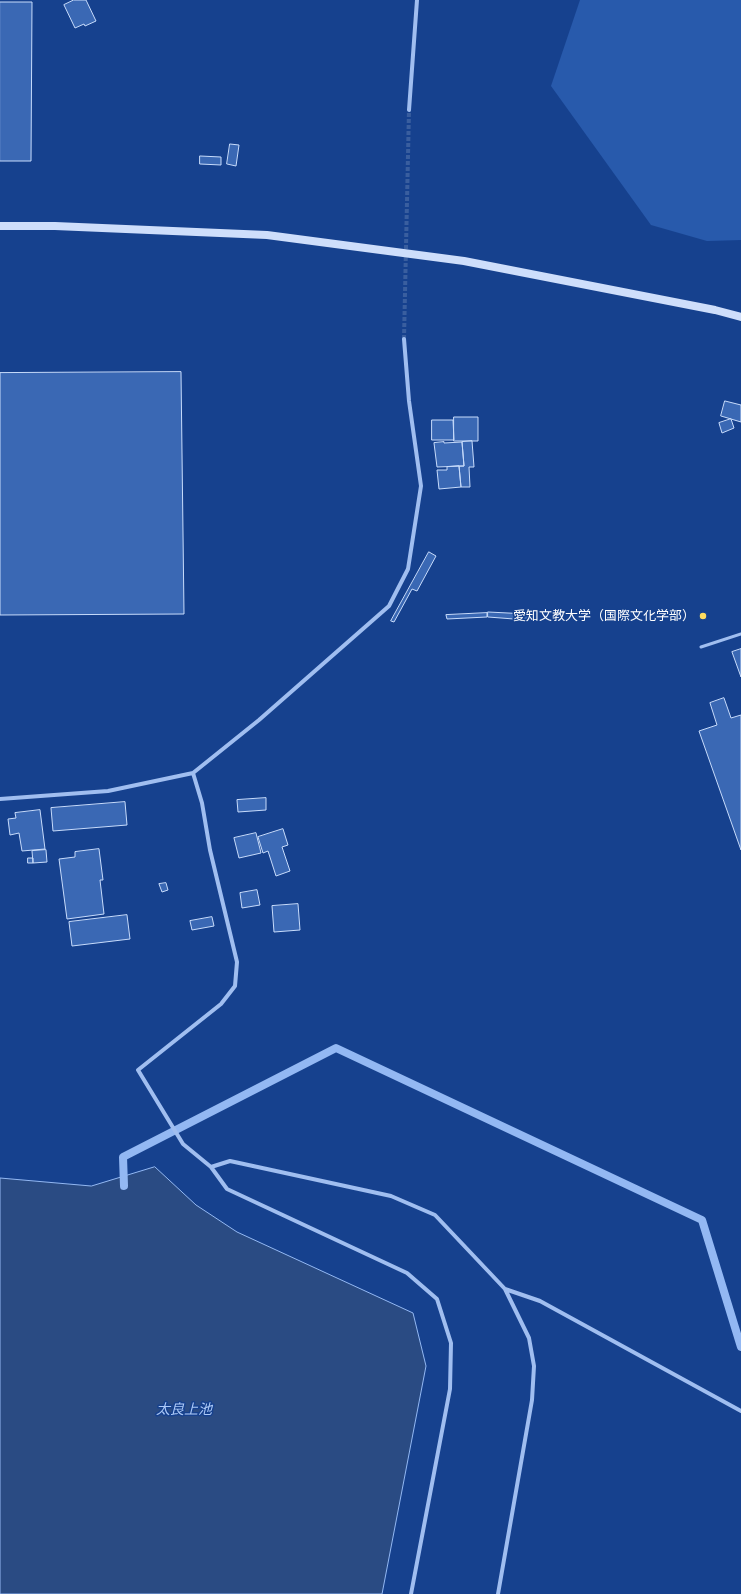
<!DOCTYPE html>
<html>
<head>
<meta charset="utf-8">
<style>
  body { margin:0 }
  canvas { display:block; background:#16418e }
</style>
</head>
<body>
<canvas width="741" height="1594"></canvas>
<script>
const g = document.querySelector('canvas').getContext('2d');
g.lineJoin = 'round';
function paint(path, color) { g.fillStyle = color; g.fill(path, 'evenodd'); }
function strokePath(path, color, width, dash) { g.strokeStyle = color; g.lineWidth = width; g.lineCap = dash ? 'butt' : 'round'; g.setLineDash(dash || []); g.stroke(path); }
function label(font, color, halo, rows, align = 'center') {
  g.font = font + ' Manrope,"Noto Sans JP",sans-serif'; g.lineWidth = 3; g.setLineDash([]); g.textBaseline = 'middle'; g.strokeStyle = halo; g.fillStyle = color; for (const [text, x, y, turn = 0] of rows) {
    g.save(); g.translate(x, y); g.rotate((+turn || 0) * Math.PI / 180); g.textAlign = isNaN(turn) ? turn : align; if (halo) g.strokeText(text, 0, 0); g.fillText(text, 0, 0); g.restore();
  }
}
paint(new Path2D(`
  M580,0H741V240L707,241L651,225L551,86Z`), '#285aac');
const water = new Path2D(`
  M155,1167L196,1205L237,1232L413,1313L426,1366L382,1594H0V1178L91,1186Z`);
paint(water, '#2a4b83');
strokePath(water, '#93b8f3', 1);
strokePath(new Path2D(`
  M124,1186L123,1157L336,1048L702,1220L741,1347`), '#93b8f3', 8);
const building = new Path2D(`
  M74,0H86L96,21L85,26L84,24L75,28L64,5Z
  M0,2H32L31,161H0Z
  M230,144L239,145L236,166L227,164Z
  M200,156L221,157V165L200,164Z
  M181,372L184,614L0,615V373Z
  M725,401L741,405V422L721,416Z
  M454,417H478V441H454Z
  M731,419L734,428L722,433L719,423Z
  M432,420H453L454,440H432Z
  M472,441L474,467H469L470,487H461L459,466H464L462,442Z
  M444,442V443L462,442L464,466L437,467L434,443Z
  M459,466L461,487L439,489L437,470H447V467Z
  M429,552L436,556L417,591L412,589L394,622L391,621Z
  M488,612L528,614L527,620L488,617Z
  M487,613V617L447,619L446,615Z
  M741,649V677L732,652Z
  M724,698L731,718L741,715V850L699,731L717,725L710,703Z
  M266,798V810L238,812L237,800Z
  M125,802L127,825L53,831L51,808Z
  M40,810L45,849L22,851L19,833L10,835L8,819L16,818L15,813Z
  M283,829L288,845L282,847L290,871L276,876L268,851L263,853L258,837Z
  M256,833L261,853L239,858L234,838Z
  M99,849L103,880H100L104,914L67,919L59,859L75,857V852Z
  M46,850L47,862L33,863L32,851Z
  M28,858H33V863H28Z
  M166,883L168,890L162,892L159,884Z
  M257,890L260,905L242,908L240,893Z
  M298,904L300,930L274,932L272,906Z
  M127,915L130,939L72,946L69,922Z
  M212,917L214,926L192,930L190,921Z`);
paint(building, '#3a68b4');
strokePath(building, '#c7dbfb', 1);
strokePath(new Path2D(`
  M404,339L409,110`), '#395e9f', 4, [4, 2]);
strokePath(new Path2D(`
  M701,647L741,634`), '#a0bef0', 3);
strokePath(new Path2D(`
  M409,110L417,0
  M193,773L202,803L210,850L237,962L235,986L221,1004L138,1070L183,1144L211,1167L227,1189L407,1273L437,1299L451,1343L450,1389L411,1594
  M0,799L108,791L193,773L259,720L389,606L408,569L421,486L409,401L404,339
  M211,1167L230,1161L391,1196L435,1215L505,1289L529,1338L534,1366L532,1400L498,1594
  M505,1289L540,1301L741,1411`), '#a0bef0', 4);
strokePath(new Path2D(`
  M0,226H55L267,235L464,261L715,310L741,317`), '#cedefb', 8);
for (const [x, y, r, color] of [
  [703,616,4,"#ffdc5f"]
]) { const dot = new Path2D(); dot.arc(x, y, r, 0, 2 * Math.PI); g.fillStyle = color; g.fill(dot); strokePath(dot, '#16418e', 1.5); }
label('13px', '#fff', '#16418e', [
  ["愛知文教大学（国際文化学部）",695,616]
], 'right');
label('italic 14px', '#acc9f7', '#16418e', [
  ["太良上池",184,1410]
]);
</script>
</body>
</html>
